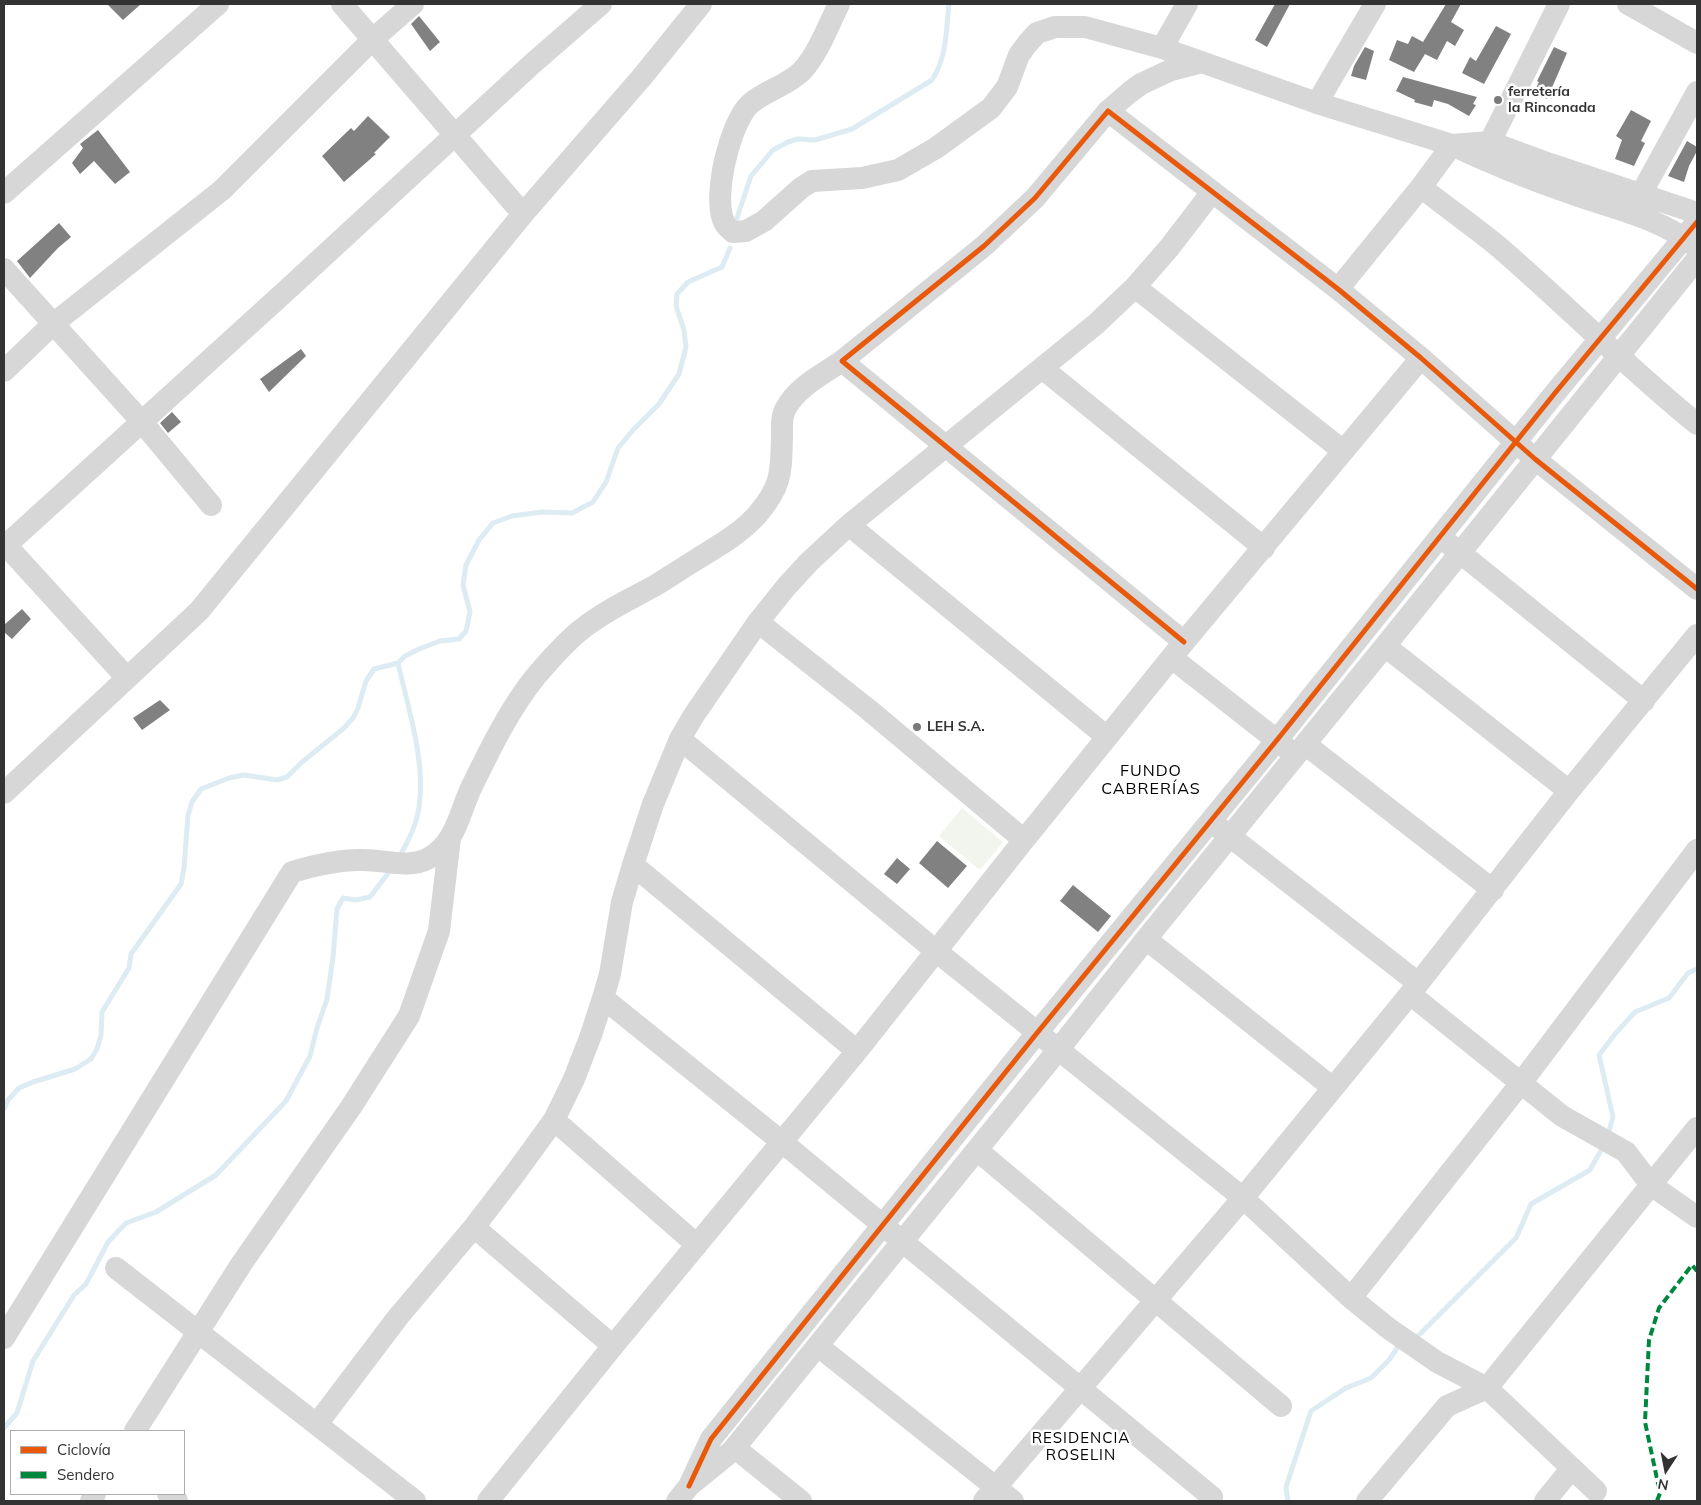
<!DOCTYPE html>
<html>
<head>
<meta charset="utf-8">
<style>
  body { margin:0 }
  #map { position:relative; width:1701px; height:1505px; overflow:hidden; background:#fff; font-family:Mulish,sans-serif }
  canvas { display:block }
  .frame { position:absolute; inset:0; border:5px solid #333; pointer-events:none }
  .legend { position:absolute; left:10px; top:1430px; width:175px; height:65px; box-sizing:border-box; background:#fff; border:1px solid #adadad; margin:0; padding:6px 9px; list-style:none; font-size:15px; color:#333 }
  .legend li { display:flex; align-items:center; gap:10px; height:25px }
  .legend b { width:25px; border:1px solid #adadad }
  .north { position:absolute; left:1641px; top:1445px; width:50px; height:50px; -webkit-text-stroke:4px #fff; paint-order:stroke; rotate:191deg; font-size:14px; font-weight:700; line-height:20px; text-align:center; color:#333 }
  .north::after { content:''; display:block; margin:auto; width:18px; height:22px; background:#333; clip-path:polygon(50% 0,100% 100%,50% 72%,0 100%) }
</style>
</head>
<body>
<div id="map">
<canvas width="1701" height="1505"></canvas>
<div class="frame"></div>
<ul class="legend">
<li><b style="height:6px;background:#e8590c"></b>Ciclovía</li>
<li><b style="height:6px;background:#00873e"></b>Sendero</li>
</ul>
<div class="north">N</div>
</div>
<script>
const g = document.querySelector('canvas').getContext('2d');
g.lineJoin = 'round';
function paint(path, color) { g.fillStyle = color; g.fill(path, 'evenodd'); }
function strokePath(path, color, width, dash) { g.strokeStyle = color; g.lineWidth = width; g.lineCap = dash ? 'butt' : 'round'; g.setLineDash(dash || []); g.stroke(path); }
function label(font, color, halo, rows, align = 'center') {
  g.font = font + ' Mulish,sans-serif'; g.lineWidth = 5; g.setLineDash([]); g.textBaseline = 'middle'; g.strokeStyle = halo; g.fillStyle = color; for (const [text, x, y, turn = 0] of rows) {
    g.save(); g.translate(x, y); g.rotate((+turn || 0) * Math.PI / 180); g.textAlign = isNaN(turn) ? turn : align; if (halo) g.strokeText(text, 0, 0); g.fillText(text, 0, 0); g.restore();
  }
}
paint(new Path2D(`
  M962,808L1003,842L980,870L939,836Z`), '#f1f5ed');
strokePath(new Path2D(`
  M737,218L751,176L773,150L788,142L798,139L815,140L852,129L932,80C947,57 946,30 949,4
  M398,663C408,708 426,762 419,807C417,824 408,842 399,857
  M4,1109L8,1100L19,1088L33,1082L75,1069L91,1059L97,1049L101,1035L102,1012L129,968L131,954L181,884L184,868L188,815L192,802L201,789L229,778L244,775L277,780L287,777L302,762L343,729L353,718L358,708L366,681L374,669L398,663L405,656L419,649L440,641L459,639L466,631L470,612L463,585L466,565L479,540L493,523L512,516L542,512L572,513L593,502L606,482L618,448L634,429L659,404L679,374L686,347L684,330L676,306L677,294L688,282L722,267L730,248
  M1608,1135L1613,1117L1599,1055L1615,1034L1635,1012L1669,998L1688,973L1697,969
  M1414,1338L1420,1334L1516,1238L1531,1204L1590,1170L1604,1145
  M4,1428L17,1413L33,1361L74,1295L86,1284L108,1242L126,1223L156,1212L216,1175L286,1101L310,1056L317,1028L327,999L333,957L337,909L343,898L356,900L370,897L392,868
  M1288,1501L1286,1487L1311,1411L1346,1388L1371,1378L1389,1360L1397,1348L1402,1344`), '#ddebf3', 5);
paint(new Path2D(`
  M107,4H141L123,20Z
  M1275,4H1290L1267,47L1255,40Z
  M1446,4H1461L1451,22L1464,30L1455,46L1447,41L1437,60L1425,54L1414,72L1389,60L1397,40L1408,44L1412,36L1423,42Z
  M419,16L440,42L430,51L411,24Z
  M1496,26L1511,34L1484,84L1462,73L1470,57L1476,61Z
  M1365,47L1374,51L1366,80L1351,76L1354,66Z
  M1554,47L1567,53L1547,99L1534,92L1539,82L1537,81Z
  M1403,77L1477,97L1473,104L1476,105L1469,116L1448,104L1434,100L1432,107L1414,102L1415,100L1396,91Z
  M1631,110L1651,121L1641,141L1645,143L1634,166L1615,159L1622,140L1616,136Z
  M368,116L390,137L374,153L376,154L344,182L322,156L351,128L354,131Z
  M98,130L130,172L115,184L94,161L80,174L72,163L83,148L80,144Z
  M1687,141L1697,147V151L1689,166L1684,182L1668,176Z
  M59,223L71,237L58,248L30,278L17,261Z
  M301,349L306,356L269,392L260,379Z
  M172,412L181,422L168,433L160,423Z
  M22,609L31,619L12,639L4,632V625Z
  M160,700L170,710L142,730L133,718Z
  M937,841L967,866L948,888L919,863Z
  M897,858L910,869L897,884L884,874Z
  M1073,885L1111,916L1098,932L1060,901Z`), '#818181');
strokePath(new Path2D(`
  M342,4L523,214
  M839,4C828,26 819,52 802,71C787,86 766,90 750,104C730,122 711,200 725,224C727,227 731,230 733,232L746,231L764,221L801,188L812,181L862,178L898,170L936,148L991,108L1007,87L1019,55L1027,44L1037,33L1055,27H1085L1162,48L1317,103L1452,145L1490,142L1550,164L1697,213
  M1628,4L1697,43
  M1162,48L1187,4
  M1317,103L1375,4
  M1108,111L1338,289L1421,358L1535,459L1697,589
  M1490,142L1559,4
  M1421,187C1447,208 1475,227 1500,248C1567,306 1629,369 1697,424
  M4,193L218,4
  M1641,194L1697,92
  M4,269L142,422L211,505
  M1135,287L1342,450
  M1338,289L1421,187L1452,145C1492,164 1532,180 1573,194C1615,209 1661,218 1696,247
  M1042,368L1264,548
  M4,371L53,324L222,190L373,39L413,4
  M849,525L1107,737
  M4,543L127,678
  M1448,543L1644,701
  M4,547L288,289L532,64L601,4
  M758,622L869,710L1024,840
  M1184,642L842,361L984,246L1035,198L1108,111L1130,92L1141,84L1171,70L1202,62
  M1385,646L1569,791
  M1172,658L1289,750
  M680,739L936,951L1243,1198L1351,1298L1388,1328L1437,1362L1487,1388L1596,1491
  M1305,744L1493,890
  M4,793L199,611L523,214L642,77L701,4
  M1218,827L1418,983
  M633,865L857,1051
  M1146,939L1333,1088
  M1410,994L1562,1116L1626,1152L1651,1185L1697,1217
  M603,998L782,1142L1212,1497
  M554,1120L697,1245
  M977,1150L1281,1406
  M474,1227L613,1346
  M116,1268L415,1501
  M1351,1298L1521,1083L1697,850
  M4,1338L292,872C315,865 340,859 364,860C385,860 409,869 429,858C456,844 460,810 472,786C490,749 510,708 536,676C550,660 565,642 582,629C604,611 631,599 656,585C669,577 681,569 694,561C716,547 739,535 757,515C782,486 781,473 782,436C782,427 781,416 786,408C797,387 823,374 842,361
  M818,1346L1013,1501
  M317,1424L398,1317L474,1227L514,1175L554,1120L574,1079L591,1035L603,998L610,974L622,902L633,865L653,804L680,739L694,715L758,622L786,587L809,562L849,525L1096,324L1135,287L1169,248L1212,192
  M135,1431L242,1263L351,1107L409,1016L439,931L450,838
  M735,1448L801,1501
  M689,1486L711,1439L1037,1033L1277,740L1555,393L1697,222
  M168,1494L177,1501
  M91,1501L95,1494
  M488,1501L613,1346L857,1051L1024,840L1184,642L1421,358
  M677,1501L689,1486L732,1451L1058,1050L1146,939L1385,646L1697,259
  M984,1501L1243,1198L1410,994L1569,791L1697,635
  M1367,1501L1447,1406L1487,1388L1697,1128
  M1545,1501L1572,1468`), '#d7d7d7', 22);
strokePath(new Path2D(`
  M1657,1501L1660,1493L1645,1422L1649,1340L1659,1308L1692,1265L1697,1271`), '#00873e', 4, [8, 4]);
strokePath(new Path2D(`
  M1184,642L842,361L984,246L1035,198L1108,111L1338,289L1421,358L1535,459L1697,589
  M689,1486L711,1439L1037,1033L1277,740L1555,393L1697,222`), '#e8590c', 5);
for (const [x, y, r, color] of [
  [1498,100,5,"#7a7a7a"],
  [917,727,5,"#7a7a7a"]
]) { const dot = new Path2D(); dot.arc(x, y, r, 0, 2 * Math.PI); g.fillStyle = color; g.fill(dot); strokePath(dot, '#fff', 2); }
label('bold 14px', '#333', '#fff', [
  ["ferretería",1508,92],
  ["la Rinconada",1508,108],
  ["LEH S.A.",927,727]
], 'left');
g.letterSpacing = '1px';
label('15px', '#000', '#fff', [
  ["RESIDENCIA",1081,1438],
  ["ROSELIN",1081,1455]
]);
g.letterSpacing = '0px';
g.letterSpacing = '1px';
label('16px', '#000', '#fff', [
  ["FUNDO",1151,771],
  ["CABRERÍAS",1151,789]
]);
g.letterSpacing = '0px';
</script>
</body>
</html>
